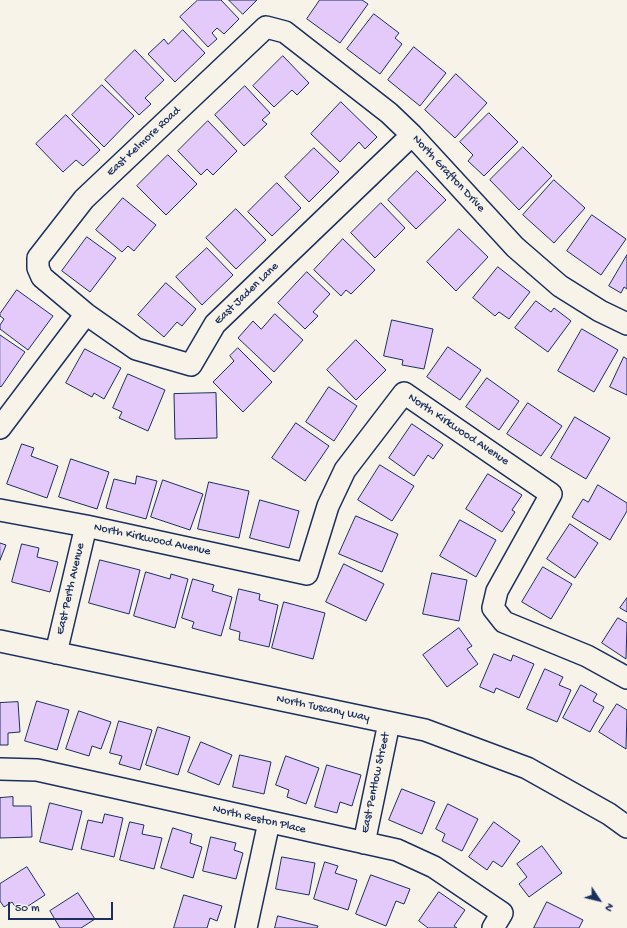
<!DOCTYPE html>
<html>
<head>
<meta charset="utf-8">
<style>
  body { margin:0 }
  #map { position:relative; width:627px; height:928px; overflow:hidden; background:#f7f3e8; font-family:"Gochi Hand",sans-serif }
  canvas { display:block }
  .north { position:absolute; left:579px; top:880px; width:40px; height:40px; -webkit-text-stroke:3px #f7f3e8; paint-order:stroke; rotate:125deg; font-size:11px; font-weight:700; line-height:16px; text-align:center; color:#1b2f5e }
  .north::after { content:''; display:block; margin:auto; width:14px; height:18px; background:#1b2f5e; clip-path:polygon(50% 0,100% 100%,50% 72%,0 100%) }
  .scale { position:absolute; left:8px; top:902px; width:105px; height:18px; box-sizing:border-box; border:2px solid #1b2f5e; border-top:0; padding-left:5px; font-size:12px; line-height:14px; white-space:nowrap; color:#1b2f5e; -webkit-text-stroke:3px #f7f3e8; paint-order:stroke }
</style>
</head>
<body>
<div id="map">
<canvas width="627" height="928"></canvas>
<div class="north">N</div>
<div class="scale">50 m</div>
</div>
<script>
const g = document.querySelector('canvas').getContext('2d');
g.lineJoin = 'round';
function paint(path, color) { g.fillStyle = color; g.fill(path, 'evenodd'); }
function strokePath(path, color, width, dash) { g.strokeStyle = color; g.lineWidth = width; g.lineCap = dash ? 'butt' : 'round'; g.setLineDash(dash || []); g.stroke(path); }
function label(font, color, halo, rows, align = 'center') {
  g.font = font + ' "Gochi Hand",sans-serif'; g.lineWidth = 3; g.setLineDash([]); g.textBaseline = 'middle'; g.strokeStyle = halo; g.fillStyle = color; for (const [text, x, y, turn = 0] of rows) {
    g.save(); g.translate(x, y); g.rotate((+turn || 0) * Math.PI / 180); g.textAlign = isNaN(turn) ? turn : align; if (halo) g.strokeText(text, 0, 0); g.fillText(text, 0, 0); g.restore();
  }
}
const building = new Path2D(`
  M198,0H221L239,19L224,34L217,28L212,33L217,39L208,47L180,17Z
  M229,0H257L243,14Z
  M320,0H362L368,4L340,43L307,19Z
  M374,14L399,33L395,38L402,44L380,74L347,49Z
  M183,30L205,53L175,82L148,54L164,39L168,44Z
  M414,47L446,73L420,106L388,80Z
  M135,50L164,80L145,98L151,104L139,115L105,80Z
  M283,56L309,83L297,95L292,90L274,107L253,86Z
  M456,74L487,103L455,138L425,110Z
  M102,85L134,116L104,147L72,115Z
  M245,86L270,113L262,120L267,124L244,146L215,115Z
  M341,102L377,137L365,149L359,142L340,162L311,134Z
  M489,113L518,142L484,176L468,161L473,155L460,142Z
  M66,115L100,150L83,166L76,160L63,172L36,144Z
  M208,121L237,151L213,175L207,169L201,175L178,151Z
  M523,147L552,176L519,210L490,180Z
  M314,148L339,172L309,202L285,177Z
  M168,155L197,184L166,215L137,186Z
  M417,171L446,200L416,229L388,200Z
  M554,180L585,208L554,243L523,215Z
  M277,183L301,208L272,236L248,212Z
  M123,198L156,225L134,251L128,246L122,252L96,230Z
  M381,203L405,228L375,258L351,233Z
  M236,209L266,240L236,269L206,238Z
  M592,215L626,239L601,275L567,251Z
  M459,229L488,257L456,291L427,262Z
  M87,237L116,258L90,292L62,271Z
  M343,239L375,270L351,294L346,290L341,296L314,270Z
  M207,248L233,275L202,305L176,277Z
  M627,255V289L624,287L621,293L609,286Z
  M498,267L530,292L509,319L499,312L495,316L473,298Z
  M307,272L330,294L313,312L318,316L305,329L278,303Z
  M166,283L196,309L182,326L177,322L164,337L138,315Z
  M17,290L53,316L28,350L0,329V325L4,319L0,316V314Z
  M536,301L551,312L554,308L571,321L548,352L515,328Z
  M275,314L303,340L274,372L238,338L253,321L261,329Z
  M392,320L433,329L424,369L402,365L403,360L384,356Z
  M582,329L618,350L594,392L558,371Z
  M0,335L25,352L1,387L0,386Z
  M356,340L386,370L356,400L327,370Z
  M448,347L481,370L460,400L427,377Z
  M238,348L272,382L243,412L213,382L234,361L230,356Z
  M85,349L121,368L104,399L94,393L92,397L66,383Z
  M624,357L627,359V395L610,387Z
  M128,374L165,390L148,431L119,418L122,412L113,408Z
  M487,378L519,401L499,430L466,407Z
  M329,387L357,406L334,441L306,422Z
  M216,393L217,438L175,439L174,394Z
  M528,403L562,426L541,456L507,434Z
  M575,417L610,438L586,479L551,458Z
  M296,423L329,446L305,481L272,458Z
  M412,424L443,445L433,459L428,455L414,476L389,458Z
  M22,444L34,448L31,456L58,466L47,498L7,484Z
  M71,459L109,472L97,509L59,497Z
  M380,465L414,486L392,521L358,500Z
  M488,474L522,495L512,510L515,512L502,532L466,509Z
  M137,476L157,481L146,519L106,508L114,479L135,484Z
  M163,480L203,494L190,530L151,517Z
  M209,482L249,491L239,538L198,529Z
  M598,485L627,503V511L610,540L572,517L583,499L588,502Z
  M260,500L299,511L289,548L250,538Z
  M356,516L398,534L382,572L339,554Z
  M460,520L496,540L476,577L440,556Z
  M570,524L598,543L575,578L547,559Z
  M0,543L6,545L0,560Z
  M22,544L39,548L37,557L58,562L50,592L12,582Z
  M100,560L140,570L129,614L89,603Z
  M344,564L384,584L366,621L326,602Z
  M543,567L572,584L551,619L522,602Z
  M146,572L170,579L171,574L188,579L175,628L134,616Z
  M432,573L467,580L459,621L423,614Z
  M193,579L214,585L212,591L232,597L221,636L192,628L194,622L182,618Z
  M239,589L260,594L259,600L278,605L269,647L239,640L240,632L230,629Z
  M627,598V612L620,608Z
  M284,602L325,613L313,659L272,648Z
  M618,618L627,623L626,659L602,643Z
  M459,628L472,646L467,649L478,664L447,687L423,655Z
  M494,654L511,661L513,655L534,664L519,698L496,688L494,693L480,687Z
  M545,669L563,677L559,685L571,690L557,722L527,709Z
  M581,685L597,694L593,701L604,707L590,732L563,718Z
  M37,701L69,710L57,750L25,741Z
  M18,702L20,732L8,733V745H0V703Z
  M617,704L627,710L626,749L599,732Z
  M79,711L111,722L101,749L92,746L89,756L66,749Z
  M119,721L152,730L140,770L119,764L122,756L110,753Z
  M158,727L190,737L178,775L146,765Z
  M201,742L232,755L219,785L188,772Z
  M240,755L271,762L264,794L233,787Z
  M286,756L319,768L306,804L287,797L289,790L276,785Z
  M327,765L361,775L352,806L340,802L337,813L315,807Z
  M402,789L435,802L422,834L389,820Z
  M13,797V806H31L32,837L0,838V798Z
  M50,803L82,811L72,850L40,842Z
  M448,804L478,819L462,851L442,841L445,834L436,829Z
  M105,814L123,818L114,857L81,849L88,820L102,823Z
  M130,822L144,825L142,834L162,838L154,869L120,860Z
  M494,822L520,841L502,867L493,861L487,870L469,857Z
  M173,828L192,834L190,843L202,847L193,878L161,868Z
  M211,837L236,843L234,850L243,853L236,879L203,871Z
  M542,846L562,873L529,897L519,884L527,877L517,864Z
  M282,857L315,863L309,895L276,889Z
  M325,862L338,866L335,873L357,880L348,910L314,899Z
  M27,867L45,895L19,912L12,902L4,907L0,901V884Z
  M371,875L410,889L404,904L396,901L386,926L356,914Z
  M439,892L465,910L454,926L457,928H428L419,921Z
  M78,893L95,919L81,928H60L50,911Z
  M184,895L222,906L217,921L210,918L207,928H174Z
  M547,902L583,920L579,928H534Z
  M278,916L318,926L317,928H275Z`);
paint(building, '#e3cafa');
strokePath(building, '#1b2f5e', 1);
const minor = new Path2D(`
  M412,135L215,324L191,365L136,349L86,314L42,277L38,268V258L84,199L266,27L285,32L389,113L412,135L515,247L560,286L600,311L627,324
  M0,428L86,314
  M0,510L86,526L307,574L328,506L345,470L404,393L551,494L497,591L493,608L504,622L587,656L627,678
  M0,641L425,730L527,768L609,814L627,827
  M56,653L86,526
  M0,769L37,770L397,850L434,867L502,913L493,928
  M364,843L389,723
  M246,928L269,822`);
strokePath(minor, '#1b2f5e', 24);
strokePath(minor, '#f7f3e8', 21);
label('12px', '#1b2f5e', '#f7f3e8', [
  ["East Kelmore Road",144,142,-43],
  ["North Grafton Drive",448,174,47],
  ["East Jaden Lane",247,294,-44],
  ["North Kirkwood Avenue",458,430,34],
  ["North Kirkwood Avenue",152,540,12],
  ["East Perth Avenue",71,589,-77],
  ["North Tuscany Way",323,709,12],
  ["East Pentlow Street",376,783,-78],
  ["North Reston Place",259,820,13]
]);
</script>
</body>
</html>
